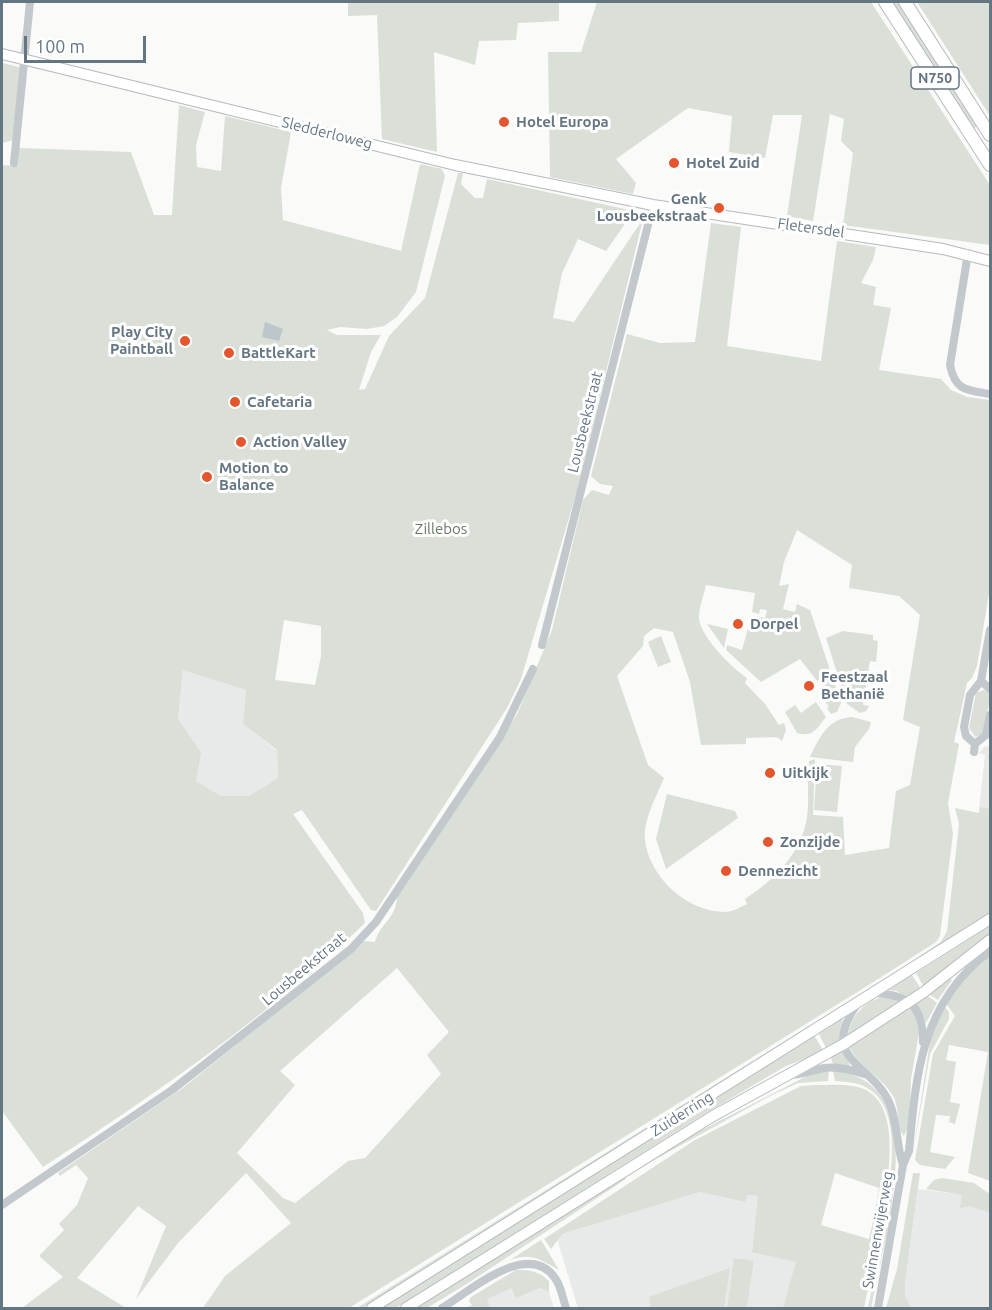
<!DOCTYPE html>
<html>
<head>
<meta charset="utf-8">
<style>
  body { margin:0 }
  #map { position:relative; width:992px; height:1310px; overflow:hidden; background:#fafaf8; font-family:Ubuntu,sans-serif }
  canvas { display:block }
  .frame { position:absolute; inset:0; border:3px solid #657683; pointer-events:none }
  .scale { position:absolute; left:24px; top:36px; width:122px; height:27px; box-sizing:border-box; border:3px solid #657683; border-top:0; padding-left:8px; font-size:18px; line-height:21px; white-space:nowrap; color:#657683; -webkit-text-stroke:4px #fff; paint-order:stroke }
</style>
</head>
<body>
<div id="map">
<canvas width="992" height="1310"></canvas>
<div class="frame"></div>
<div class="scale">100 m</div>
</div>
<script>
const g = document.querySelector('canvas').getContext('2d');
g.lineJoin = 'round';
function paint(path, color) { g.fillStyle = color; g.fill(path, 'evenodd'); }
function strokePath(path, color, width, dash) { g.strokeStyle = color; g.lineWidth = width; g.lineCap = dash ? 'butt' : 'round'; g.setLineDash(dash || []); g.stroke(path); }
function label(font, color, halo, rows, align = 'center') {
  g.font = font + ' Ubuntu,sans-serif'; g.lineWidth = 6; g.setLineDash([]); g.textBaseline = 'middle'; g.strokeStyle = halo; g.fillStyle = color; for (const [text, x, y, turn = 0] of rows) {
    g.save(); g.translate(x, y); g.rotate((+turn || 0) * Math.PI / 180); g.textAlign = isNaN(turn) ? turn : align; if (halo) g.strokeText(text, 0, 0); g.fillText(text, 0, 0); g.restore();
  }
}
paint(new Path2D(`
  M183,669L246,690L243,724L277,751L278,778L249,796H221L196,781L178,719Z
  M985,746L990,747V844L974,854L985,755L979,753Z
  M918,1189L963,1195L969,1206L990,1213V1308H910L905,1295V1283Z
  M700,1192L745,1202L748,1195L759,1196L752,1251L797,1262L783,1308H747L754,1262L735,1258L727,1308H578L557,1239L562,1234Z
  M513,1278L549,1292L554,1308H466Z`), '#e8e9e9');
paint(new Path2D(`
  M348,2H559V21L518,23L516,40L479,41L475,65L434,52L437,152L382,139L377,15L348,16Z
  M597,2H871L990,185V245L843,225L853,153L841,141L844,119L830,114L813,221L787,216L802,115H773L765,158L729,152L732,116L688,108L616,159L636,183L633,194L550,177L548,52H581Z
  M891,2H899L979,125L973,129Z
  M917,2H990V116Z
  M3,63L22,68L14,140L2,143Z
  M179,105L205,112L196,145L197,167L221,171L225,116L291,132L281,188L283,220L401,251L420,164L442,169L445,176L416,292L397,317L384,326L367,329L340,327L327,330L337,335H381L371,352L359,390L365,389L389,336L425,298L458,173H463L461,184L475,198H483L487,179L634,211L606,251L578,239L562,273L553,318L574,322L643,219L577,491L521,679L507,708L376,911L371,910L302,810L293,814L363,913L365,923C267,1017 157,1093 43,1167L2,1111V165L18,166L19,148L131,152L154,215H172ZM284,620L321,626V656L315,685L275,680ZM183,670L246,690L243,724L277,750L278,778L249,796H221L196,781L201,753L178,719Z
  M711,223L741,227L727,346L821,361L837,241L876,247L873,260L861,283L876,287L873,305L891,308L879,370L941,379L951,390L967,397L990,400V587L977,666L972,678L967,683L954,742L959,744L948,803L953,834L940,936L936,942L875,981L349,1308H203L225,1276L291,1223L246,1173L178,1243L136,1299L166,1226L138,1206L77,1278L126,1308H22L63,1277L39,1256L64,1230L59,1224L77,1205L88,1178L76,1165L60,1176L58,1173L184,1087L364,941L375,942C380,923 396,919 397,897L517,714L552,630L583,500L592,490L609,495L613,486L600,484L591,476L627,334L660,343L695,342ZM797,530L852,565L849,588L899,596L920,615L903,720L920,727L910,785L896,791L889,848L845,855L843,817L813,815L815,759L809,761C806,780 810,798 807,817C802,853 774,880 745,899L747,904C741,907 732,912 725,912C687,912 649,877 645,840C643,820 657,795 664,778L648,765L617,676L643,646L644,636L654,628L673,632L690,682L701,745L746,744V738L777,737L782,741L786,730L784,723L779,725L765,704L745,683L747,678C733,669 699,636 699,617C699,607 704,595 706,585L755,593L752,612L759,614L760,609L767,610L765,618L756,616L754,622L750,621L742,650L727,645L726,650L761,682L800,659L817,681L819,679L825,686L822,690L826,695L823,698L829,707L827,708L831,714L837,712L841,703L810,610L797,604L795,612L783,609L789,584L779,586L784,562ZM397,968L449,1032L427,1055L441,1074L365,1158L348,1161L295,1203L283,1198L237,1153L295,1085L280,1071Z
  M707,624L728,629L724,648Z
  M843,631L873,635V640L878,641L876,662L870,661L863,705L869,706L866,711L860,713L847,704L826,638Z
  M661,636L671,662L658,667L648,642Z
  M984,690L989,693L990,699L983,734L975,737L969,728L976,693Z
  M816,702L826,717C817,728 813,738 797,733L785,712L795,705L801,713Z
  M852,717L871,722L869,729L855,747L853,762L810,757C819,738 828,718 852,717Z
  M817,764L842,766L837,812L814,810Z
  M667,794L735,811L738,818L666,869L656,839Z
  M980,807L990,809V915L911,965L910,963L941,942L947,931L959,824L955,808L979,813Z
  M990,926V936L924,987L916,973Z
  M990,954V1181L968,1173L988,1052L949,1045L946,1060L956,1062L950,1102L960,1104L955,1124L949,1122L950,1116L936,1115L930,1152L955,1157L945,1169L920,1165L915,1160L933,1054L955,1016L945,1002L951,991Z
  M912,975L921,989L909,999L897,991L888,990Z
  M950,978L952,980L938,1000L927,993Z
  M925,994L937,1003L926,1023L914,1002Z
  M884,996L905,1002L847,1038C851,1016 862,1003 884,996Z
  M943,1005L949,1012V1019L930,1054L912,1159L930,1042Z
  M908,1006L915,1014L919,1033L911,1079L909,1125L904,1136C896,1128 900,1108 893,1096C881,1075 857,1067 848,1044Z
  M843,1018L841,1041L827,1050L819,1034Z
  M809,1026L810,1028L363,1308H357Z
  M814,1035L824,1052L786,1066L701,1116L396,1308H382Z
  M843,1048L850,1066L833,1064L830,1055Z
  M829,1070L828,1081L798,1083L770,1096L625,1176L626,1179L465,1285L427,1308H415L690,1136L809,1075Z
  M833,1071C911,1078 898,1167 889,1222L884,1221C889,1186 906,1109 867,1088C858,1082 846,1082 835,1081Z
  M815,1085C831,1085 852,1083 866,1090C904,1110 886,1187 882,1220L874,1218L879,1188L835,1173L821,1225L869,1239L873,1222L881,1224L864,1308H783L796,1262L752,1252L758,1196L748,1195L745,1202L700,1192L562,1234L551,1249L544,1239L695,1140L801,1086Z
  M913,1173H920L905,1283V1295L911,1308H886L897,1269Z
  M942,1178L974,1183L990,1194V1213L969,1206L960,1208L962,1195L926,1189L934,1180Z
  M884,1226L888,1228L871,1308H868Z
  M541,1240L559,1270C541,1260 532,1252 510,1260Z
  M734,1258L754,1261L747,1308H727Z
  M730,1268L724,1308H651L649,1297Z
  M516,1270C530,1270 539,1271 549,1281V1292L539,1288L516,1298L512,1288L487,1299L490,1308H474L469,1301L471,1297Z`), '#dadfd7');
paint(new Path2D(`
  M265,322L283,329L279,341L262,337Z`), '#bbc7cb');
const secondary = new Path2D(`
  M2,54L455,165L653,205L943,249L990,261
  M372,1308L990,919
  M406,1308L713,1116L844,1044L924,992L990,940`);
const primary = new Path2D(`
  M885,2L990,165
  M905,2L990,135`);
strokePath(secondary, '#b3babf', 12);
strokePath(primary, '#b5babe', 14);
strokePath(new Path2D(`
  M14,163L30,2
  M968,253L950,365C955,391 967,390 990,394
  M990,630L981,681L970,695L964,727L966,736L975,744L986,735L990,715
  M542,645L653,205
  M981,681L990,689
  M974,752L975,744
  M875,993C910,995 923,1007 923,1042
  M856,1006C819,1060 872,1064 889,1102C898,1122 896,1145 903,1165
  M789,1075C802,1075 812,1070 824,1068C837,1066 851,1070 864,1074
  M2,1205L172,1090L351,949L376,922L500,737L533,669
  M442,1308C470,1291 528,1239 555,1278C561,1286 563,1299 566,1308
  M878,1308L903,1165L909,1151C916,1072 922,1002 990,951`), '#c3c8cc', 8);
strokePath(secondary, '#fff', 10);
strokePath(primary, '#fff', 12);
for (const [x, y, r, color] of [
  [504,122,6,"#e4572e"],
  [674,163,6,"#e4572e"],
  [719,208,6,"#e4572e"],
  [185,341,6,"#e4572e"],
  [229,353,6,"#e4572e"],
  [235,402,6,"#e4572e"],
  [241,442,6,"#e4572e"],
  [207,477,6,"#e4572e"],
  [738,624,6,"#e4572e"],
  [809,686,6,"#e4572e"],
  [770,773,6,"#e4572e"],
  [768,842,6,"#e4572e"],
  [726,871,6,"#e4572e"]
]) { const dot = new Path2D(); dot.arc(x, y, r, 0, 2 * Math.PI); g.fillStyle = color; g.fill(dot); strokePath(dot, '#fff', 2); }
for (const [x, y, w] of [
  [935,78,48]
]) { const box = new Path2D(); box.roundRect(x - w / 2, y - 11, w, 22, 4.5); g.fillStyle = '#fff'; g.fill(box); strokePath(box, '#657683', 1.5); }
label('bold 14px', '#657683', null, [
  ["N750",935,78]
]);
label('bold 15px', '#657683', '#fff', [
  ["Hotel Europa",516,122],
  ["Hotel Zuid",686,163],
  ["Genk",707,199,"right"],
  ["Lousbeekstraat",707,216,"right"],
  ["Play City",173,332,"right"],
  ["Paintball",173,349,"right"],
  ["BattleKart",241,353],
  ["Cafetaria",247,402],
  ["Action Valley",253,442],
  ["Motion to",219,468],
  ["Balance",219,485],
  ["Dorpel",750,624],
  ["Feestzaal",821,677],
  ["Bethanië",821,694],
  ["Uitkijk",782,773],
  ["Zonzijde",780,842],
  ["Dennezicht",738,871]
], 'left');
label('15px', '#657683', '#fff', [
  ["Sledderloweg",327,133,14],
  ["Fletersdel",811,228,8],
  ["Lousbeekstraat",585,422,-76],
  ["Lousbeekstraat",304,969,-40],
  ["Zuiderring",682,1114,-32],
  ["Swinnenwijerweg",878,1230,-80]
]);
label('15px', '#687a64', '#fff', [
  ["Zillebos",441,529]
]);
</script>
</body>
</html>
